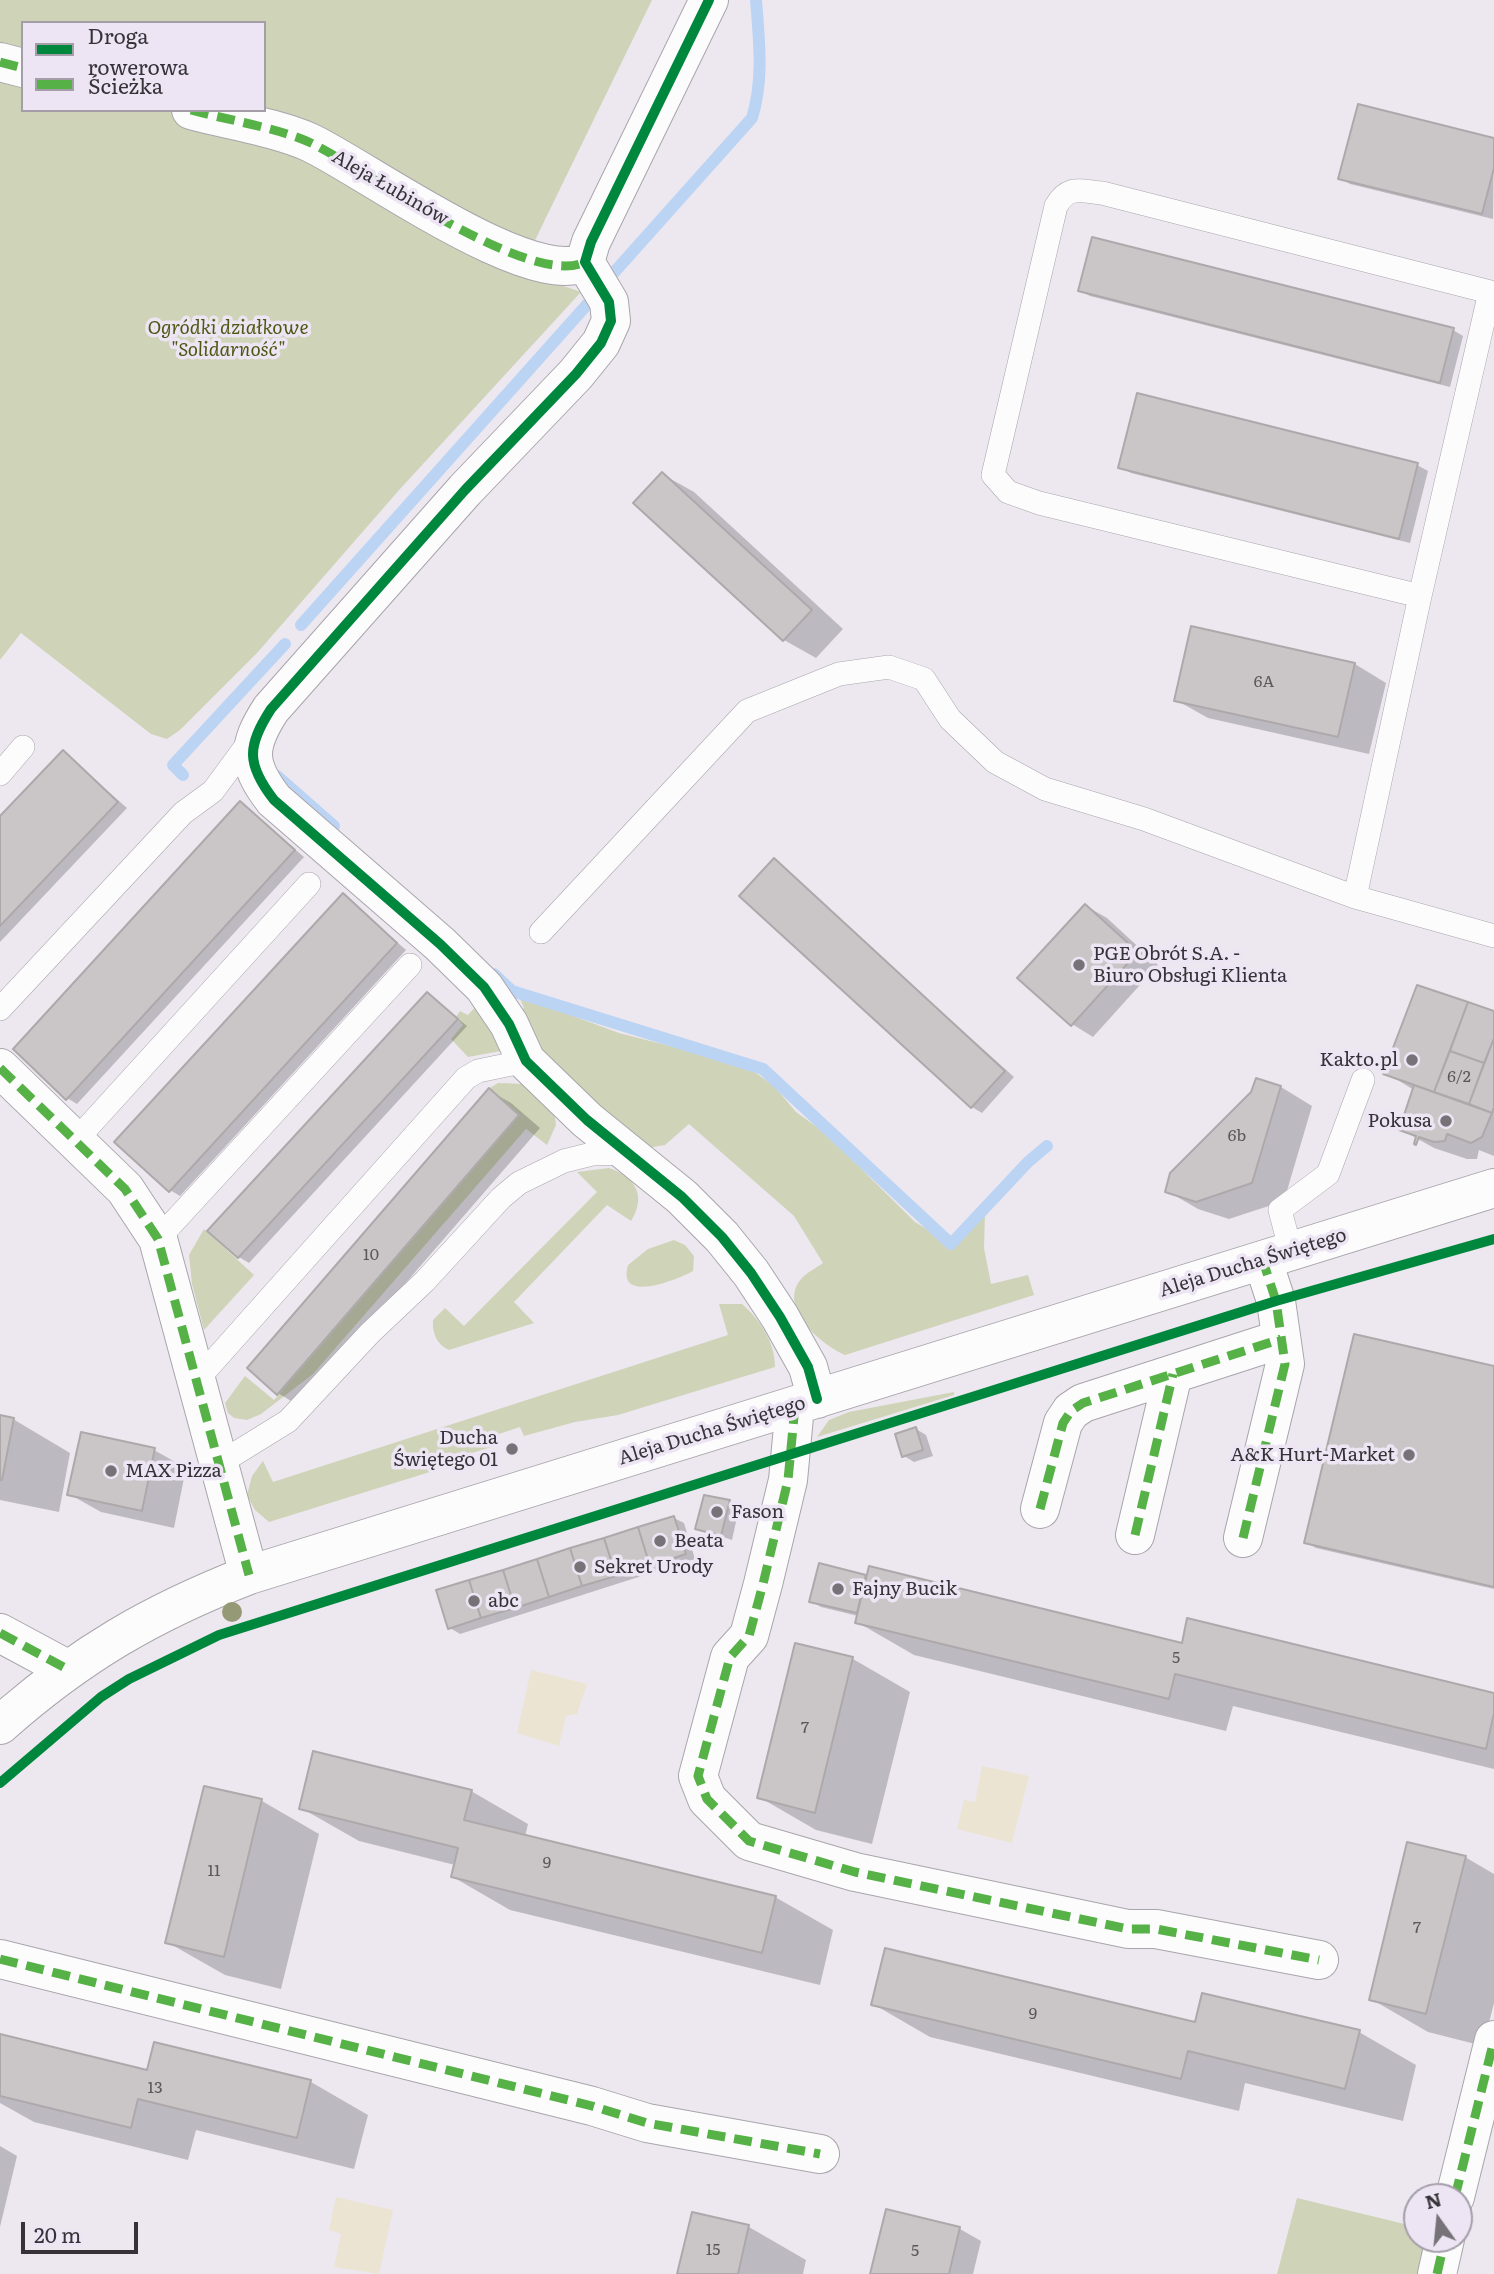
<!DOCTYPE html>
<html>
<head>
<meta charset="utf-8">
<style>
  body { margin:0 }
  #map { position:relative; width:1494px; height:2274px; overflow:hidden; background:#ede8f0; font-family:Literata,serif }
  canvas { display:block }
  .legend { position:absolute; left:21px; top:21px; width:245px; height:91px; box-sizing:border-box; background:#ede5f4; border:2px solid #a49ea9; margin:0; padding:9px 12px; list-style:none; font-size:21px; color:#363338 }
  .legend li { display:flex; align-items:center; gap:14px; height:35px }
  .legend b { width:35px; border:2px solid #a49ea9 }
  .north { position:absolute; left:1403px; top:2183px; width:70px; height:70px; box-sizing:border-box; background:#ede5f4; border:2px solid #a49ea9; border-radius:50%; rotate:345deg; font-size:19px; font-weight:700; line-height:28px; text-align:center; color:#363338 }
  .north::after { content:''; display:block; margin:auto; width:24px; height:32px; background:#767278; clip-path:polygon(50% 0,100% 100%,50% 72%,0 100%) }
  .scale { position:absolute; left:21px; top:2222px; width:117px; height:32px; box-sizing:border-box; border:4px solid #363338; border-top:0; padding-left:9px; font-size:21px; line-height:24px; white-space:nowrap; color:#363338; -webkit-text-stroke:5px #ede5f4; paint-order:stroke }
</style>
</head>
<body>
<div id="map">
<canvas width="1494" height="2274"></canvas>
<ul class="legend">
<li><b style="height:9px;background:#00873e"></b>Droga rowerowa</li>
<li><b style="height:9px;background:#56b246"></b>Ścieżka</li>
</ul>
<div class="north">N</div>
<div class="scale">20 m</div>
</div>
<script>
const g = document.querySelector('canvas').getContext('2d');
g.lineJoin = 'round';
function paint(path, color) { g.fillStyle = color; g.fill(path, 'evenodd'); }
function strokePath(path, color, width, dash) { g.strokeStyle = color; g.lineWidth = width; g.lineCap = dash ? 'butt' : 'round'; g.setLineDash(dash || []); g.stroke(path); }
function label(font, color, halo, rows, align = 'center') {
  g.font = font + ' Literata,serif'; g.lineWidth = 7; g.setLineDash([]); g.textBaseline = 'middle'; g.strokeStyle = halo; g.fillStyle = color; for (const [text, x, y, turn = 0] of rows) {
    g.save(); g.translate(x, y); g.rotate((+turn || 0) * Math.PI / 180); g.textAlign = isNaN(turn) ? turn : align; if (halo) g.strokeText(text, 0, 0); g.fillText(text, 0, 0); g.restore();
  }
}
paint(new Path2D(`
  M0,0H652L520,271L581,292L400,489L257,653L180,730L167,739L151,734L21,633L0,660ZM23,23H264V110H23Z
  M519,996L619,1033L705,1055L756,1073L774,1086L796,1112L824,1132L915,1222L933,1233L949,1250L985,1213L984,1248L991,1284L1028,1275L1034,1295L845,1355C822,1345 777,1308 801,1279C806,1273 816,1268 823,1263L794,1216L689,1124L665,1145L647,1148L541,1053L517,1014L524,1008Z
  M479,1003L501,1051L468,1057L451,1039L463,1025L456,1017L460,1011L468,1015Z
  M498,1083L525,1084L554,1110L556,1125L547,1145L526,1129L313,1374L261,1414L247,1420L234,1418L228,1413L225,1403L245,1376L274,1400L520,1115L490,1088Z
  M609,1168C635,1177 647,1195 631,1221L607,1205L514,1302L534,1323L449,1350C437,1345 432,1333 433,1320L445,1308L464,1326L597,1192L577,1172Z
  M204,1229L254,1275L204,1330L192,1284L189,1255Z
  M674,1240L685,1245L694,1256L693,1271C679,1279 616,1305 628,1265L648,1249Z
  M719,1304H742C760,1320 775,1342 775,1367L618,1415L575,1422L524,1436L520,1427L496,1435L498,1445L456,1458L433,1471L269,1522L255,1510L247,1495L252,1476L263,1461L273,1482L728,1335Z
  M954,1392V1395L817,1437L829,1420L849,1412Z
  M1297,2198L1417,2227V2239H1427L1419,2274H1277Z`), '#cfd3b7');
paint(new Path2D(`
  M531,1670L587,1684L577,1714L566,1716L559,1746L517,1733Z
  M982,1766L1029,1776L1012,1843L957,1829L964,1800L975,1802Z
  M336,2197L393,2210L379,2274L334,2267L341,2234L329,2230Z`), '#ebe4d2');
paint(new Path2D(`
  M1494,139L1493,219L1350,184L1340,178Z
  M1080,291L1453,330L1463,336L1450,387L1090,296Z
  M1417,465L1428,471L1410,543L1131,473L1120,467Z
  M662,474L694,492L843,629L816,658L784,640Z
  M1355,664L1386,683L1369,754L1208,718L1176,700Z
  M63,752L127,808L0,942V818Z
  M241,803L304,857L77,1104L67,1098Z
  M774,861L1014,1077L982,1113L972,1107Z
  M343,895L406,950L180,1196L170,1190Z
  M1086,906L1107,918L1158,965L1093,1037L1072,1024Z
  M1418,987L1494,1015V1156L1479,1150L1477,1159H1467L1434,1148L1402,1130L1414,1090L1386,1073Z
  M428,994L467,1026L249,1263L239,1257L210,1230Z
  M1281,1087L1312,1106L1284,1201L1229,1219L1198,1209L1167,1191Z
  M490,1091L511,1103L540,1128L299,1406L278,1393Z
  M1494,1368V1589L1316,1548L1306,1542Z
  M0,1417L13,1419L70,1453L59,1512L0,1500Z
  M916,1429L926,1435L933,1456L914,1462L904,1456Z
  M154,1450L186,1468L174,1528L101,1512L69,1494Z
  M729,1502L739,1508L732,1540L697,1528Z
  M674,1518L684,1523L695,1559L460,1634L450,1628Z
  M820,1565L1183,1645L1494,1695V1769L1233,1706L1226,1731L914,1655L857,1622L858,1616L821,1607L811,1601Z
  M797,1645L853,1659L910,1692L872,1844L816,1830L759,1797Z
  M205,1788L262,1801L319,1834L281,1989L225,1975L167,1942Z
  M471,1791L528,1824L525,1837L775,1897L833,1930L820,1985L510,1910L453,1877L455,1865L359,1841L301,1808Z
  M1465,1857L1494,1874V2003L1483,2046L1428,2032L1371,1999Z
  M873,2004L1359,2032L1416,2065L1403,2121L1245,2083L1239,2111L930,2037Z
  M0,2036L148,2072L155,2044L311,2082L368,2115L354,2169L196,2130L188,2160L34,2122L0,2103Z
  M0,2146L17,2156L0,2227Z
  M693,2214L749,2227L806,2260L803,2274H679Z
  M960,2229L981,2241L973,2274H872Z`), '#0003');
strokePath(new Path2D(`
  M610,277L752,118C764,79 759,40 756,0
  M301,625L592,299
  M183,775L173,765L285,644
  M277,776L334,826
  M494,974L512,991L763,1069L951,1244L1028,1162L1047,1146`), '#bcd4f4', 12);
const building = new Path2D(`
  M1358,104L1494,138V168L1482,214L1338,179Z
  M1092,237L1454,328L1440,383L1078,291Z
  M1137,393L1418,463L1399,539L1118,468Z
  M662,472L812,610L783,641L633,503Z
  M1191,626L1355,663L1338,737L1174,701Z
  M63,750L118,802L0,926V816Z
  M240,801L295,850L66,1100L13,1049Z
  M774,858L1005,1071L971,1108L739,896Z
  M343,893L397,943L169,1192L114,1142Z
  M1085,904L1138,952L1071,1026L1017,978Z
  M1417,985L1468,1002L1434,1092L1383,1074Z
  M427,992L458,1019L238,1258L207,1231Z
  M1468,1002L1494,1011V1038L1484,1063L1450,1051Z
  M1494,1038V1107L1492,1113L1469,1104Z
  M1450,1051L1484,1063L1469,1104L1434,1092Z
  M1256,1078L1281,1086L1252,1183L1196,1202L1165,1192L1170,1173L1251,1092Z
  M1414,1085L1492,1113L1482,1137L1471,1143L1447,1134L1445,1141L1434,1142L1419,1137L1416,1145L1414,1144L1416,1136L1399,1130Z
  M489,1088L519,1115L277,1395L247,1368Z
  M1354,1334L1494,1366V1587L1304,1543Z
  M0,1415L14,1418L2,1480H0Z
  M916,1427L923,1450L902,1457L895,1434Z
  M81,1432L155,1448L142,1511L67,1495Z
  M704,1495L730,1500L721,1536L695,1529Z
  M674,1516L686,1554L650,1566L638,1527Z
  M638,1527L650,1566L616,1576L604,1538Z
  M604,1538L616,1576L582,1586L570,1548Z
  M570,1548L582,1586L549,1597L537,1559Z
  M537,1559L549,1597L515,1608L503,1570Z
  M819,1563L866,1575L857,1613L809,1602Z
  M869,1566L1182,1643L1187,1618L1494,1693V1713L1486,1749L1175,1674L1169,1699L855,1623Z
  M503,1570L515,1608L481,1618L469,1580Z
  M469,1580L481,1618L448,1629L436,1590Z
  M795,1643L853,1657L815,1813L757,1798Z
  M313,1751L472,1790L464,1820L776,1896L762,1953L451,1877L458,1848L299,1809Z
  M204,1786L262,1799L224,1957L165,1943Z
  M1407,1842L1466,1856L1426,2014L1369,2000Z
  M885,1948L1195,2022L1202,1993L1360,2030L1345,2089L1188,2051L1181,2079L871,2005Z
  M0,2034L147,2070L154,2042L311,2080L297,2138L138,2099L131,2128L0,2096Z
  M886,2209L960,2227L949,2274H870Z
  M692,2212L749,2225L738,2274H677Z`);
paint(building, '#cac6c7');
strokePath(building, '#ada9ab', 2);
const lane = new Path2D(`
  M0,774L23,747
  M1355,897L1420,596L1490,292L1102,193C1080,191 1068,185 1056,206L993,475L1008,492L1039,503L1420,596
  M541,932L747,711L839,674L889,667L924,679L950,719L995,762L1045,789L1144,819L1355,897L1494,936
  M0,1009L183,813L213,791L252,738
  M77,1139L309,884
  M158,1239L410,965
  M1291,1252L1280,1210L1328,1174L1363,1080
  M196,1381L466,1078L478,1071L526,1061
  M220,1463L288,1421L370,1333L425,1281L501,1198L519,1183L564,1161L592,1154L625,1153`);
const street = new Path2D(`
  M709,0L591,242L585,262L609,302L611,321L601,343L576,374L465,490L271,709C247,746 246,764 274,800L440,944L484,987L509,1024L526,1061L587,1120L682,1197L722,1237L751,1273L780,1317L808,1367L817,1399
  M0,62L23,68
  M191,110C227,120 279,128 311,143C367,170 530,289 585,262
  M0,1068L125,1189L158,1239L249,1575
  M795,1406L788,1480L763,1584L749,1636L730,1657L698,1776L707,1799L749,1841L855,1872L1128,1929H1156L1319,1960
  M1040,1509L1063,1423L1071,1411L1083,1403L1281,1339
  M1135,1535L1173,1374
  M1243,1538L1285,1364L1276,1301L1263,1261
  M0,1633L67,1669
  M0,1725C79,1655 151,1613 249,1575L1494,1188
  M0,1959L592,2106L647,2123L820,2154
  M1455,2197L1494,2040
  M1437,2274L1445,2239`);
strokePath(lane, '#a9a5ab', 24);
strokePath(street, '#a9a5ab', 40);
strokePath(lane, '#fcfcfd', 23);
strokePath(street, '#fcfcfd', 38);
strokePath(new Path2D(`
  M0,62L23,68
  M191,110C227,120 279,128 311,143C367,170 530,289 585,262
  M0,1068L125,1189L158,1239L249,1575
  M795,1406L788,1480L763,1584L749,1636L730,1657L698,1776L707,1799L749,1841L855,1872L1128,1929H1156L1319,1960
  M1040,1509L1063,1423L1071,1411L1083,1403L1281,1339
  M1135,1535L1173,1374
  M1243,1538L1285,1364L1276,1301L1263,1261
  M0,1633L67,1669
  M0,1959L592,2106L647,2123L820,2154
  M1455,2197L1494,2040
  M1437,2274L1445,2239`), '#56b246', 9, [18, 9]);
strokePath(new Path2D(`
  M709,0L591,242L585,262L609,302L611,321L601,343L576,374L465,490L271,709C247,746 246,764 274,800L440,944L484,987L509,1024L526,1061L587,1120L682,1197L722,1237L751,1273L780,1317L808,1367L817,1399
  M0,1783L101,1697L129,1679L219,1635L1276,1301L1494,1239`), '#00873e', 10);
g.fillStyle = '#969976';
for (const [x, y] of [
  [232,1612]
]) { g.beginPath(); g.arc(x, y, 10, 0, 2 * Math.PI); g.fill(); }
for (const [x, y, r, color] of [
  [1079,965,7,"#767278"],
  [1412,1060,7,"#767278"],
  [1446,1121,7,"#767278"],
  [512,1449,7,"#767278"],
  [1409,1455,7,"#767278"],
  [111,1471,7,"#767278"],
  [717,1512,7,"#767278"],
  [660,1541,7,"#767278"],
  [580,1567,7,"#767278"],
  [838,1589,7,"#767278"],
  [474,1601,7,"#767278"]
]) { const dot = new Path2D(); dot.arc(x, y, r, 0, 2 * Math.PI); g.fillStyle = color; g.fill(dot); strokePath(dot, '#ede5f4', 2.5); }
label('16px', '#5b585c', null, [
  ["6A",1264,682],
  ["6/2",1459,1077],
  ["6b",1237,1136],
  ["10",371,1255],
  ["5",1176,1658],
  ["7",805,1728],
  ["9",547,1863],
  ["11",214,1871],
  ["7",1417,1928],
  ["9",1033,2014],
  ["13",155,2088],
  ["15",713,2250],
  ["5",915,2251]
]);
label('19px', '#363338', '#ede5f4', [
  ["Aleja Łubinów",390,188,30],
  ["Aleja Ducha Świętego",1253,1263,-17],
  ["Aleja Ducha Świętego",712,1431,-17]
]);
label('italic 19px', '#4e5813', '#ede5f4', [
  ["Ogródki działkowe",228,328],
  ["\"Solidarność\"",228,350]
]);
label('19px', '#363338', '#ede5f4', [
  ["PGE Obrót S.A. -",1093,954],
  ["Biuro Obsługi Klienta",1093,976],
  ["Kakto.pl",1398,1060,"right"],
  ["Pokusa",1432,1121,"right"],
  ["Ducha",498,1438,"right"],
  ["Świętego 01",498,1460,"right"],
  ["A&K Hurt-Market",1395,1455,"right"],
  ["MAX Pizza",125,1471],
  ["Fason",731,1512],
  ["Beata",674,1541],
  ["Sekret Urody",594,1567],
  ["Fajny Bucik",852,1589],
  ["abc",488,1601]
], 'left');
</script>
</body>
</html>
